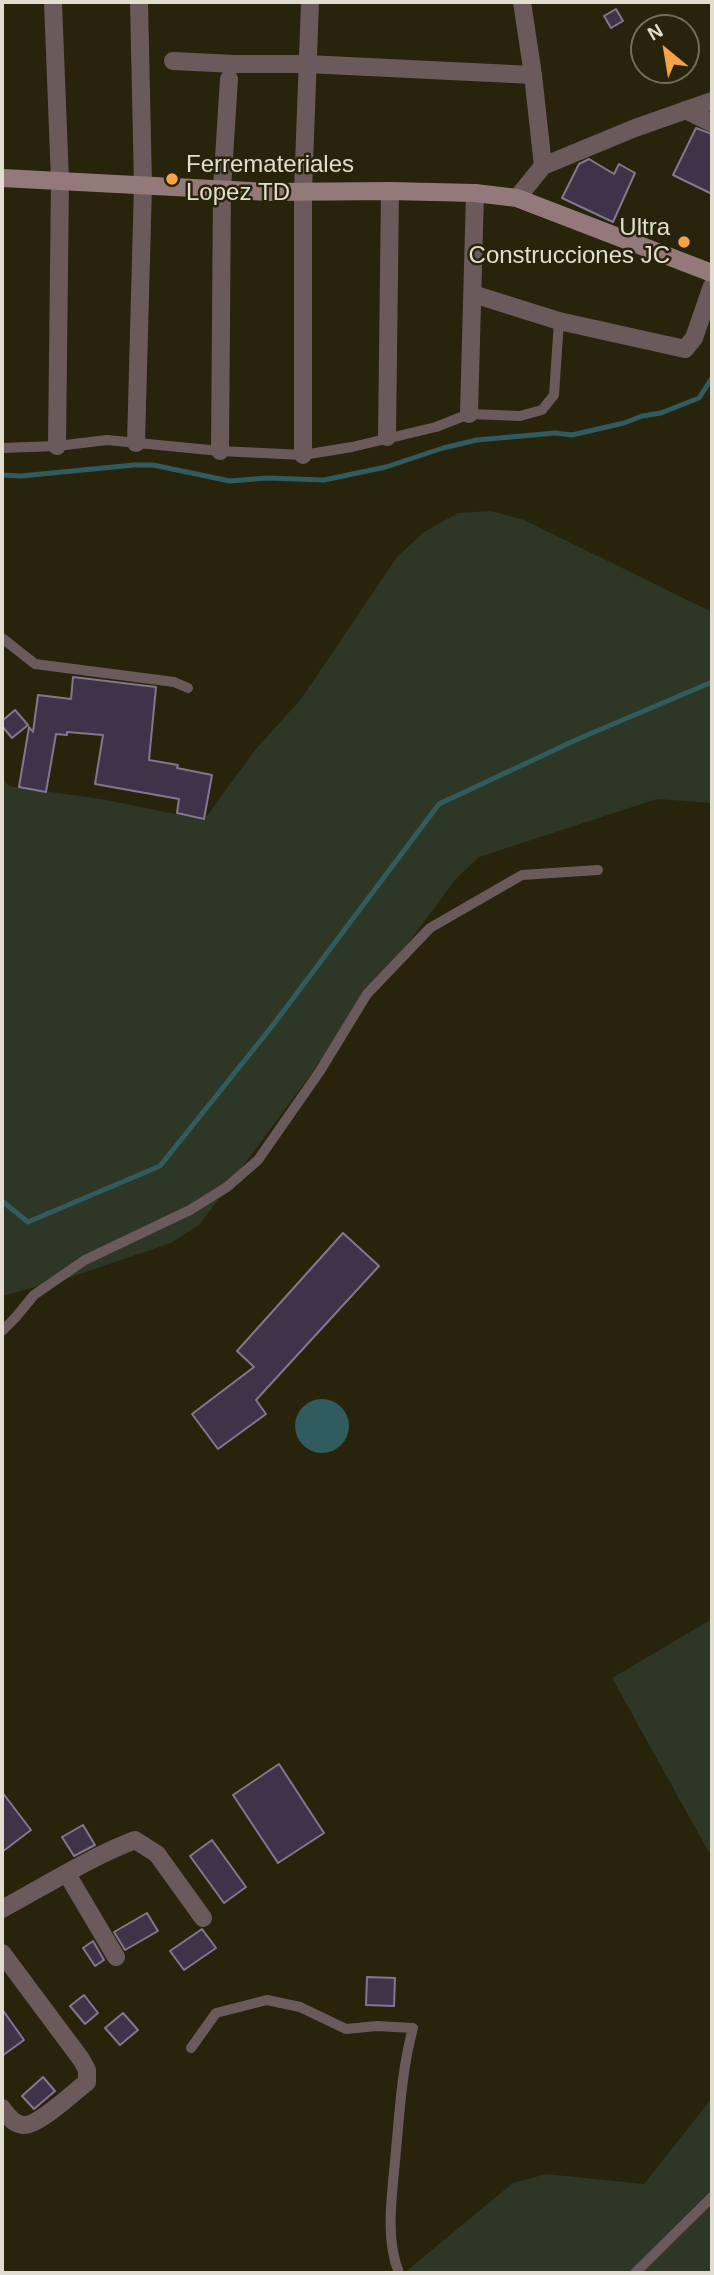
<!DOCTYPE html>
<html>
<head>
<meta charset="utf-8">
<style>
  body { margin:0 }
  #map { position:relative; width:714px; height:2275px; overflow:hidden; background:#28230b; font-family:Helvetica,sans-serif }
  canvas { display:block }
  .frame { position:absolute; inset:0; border:4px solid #e1decf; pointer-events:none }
  .north { position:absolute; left:630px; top:14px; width:70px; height:70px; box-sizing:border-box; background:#28230b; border:2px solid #726e59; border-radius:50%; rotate:330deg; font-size:19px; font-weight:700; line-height:28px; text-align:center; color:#e1decf }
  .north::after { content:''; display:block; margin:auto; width:24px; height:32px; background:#f5a346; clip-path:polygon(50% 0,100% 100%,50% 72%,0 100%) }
</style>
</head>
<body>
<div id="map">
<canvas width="714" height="2275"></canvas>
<div class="frame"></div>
<div class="north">N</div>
</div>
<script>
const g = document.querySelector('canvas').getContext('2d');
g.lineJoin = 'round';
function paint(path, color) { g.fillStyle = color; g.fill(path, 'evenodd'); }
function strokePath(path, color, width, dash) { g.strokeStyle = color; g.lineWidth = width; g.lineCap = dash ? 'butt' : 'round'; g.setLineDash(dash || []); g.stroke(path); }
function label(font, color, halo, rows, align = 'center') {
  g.font = font + ' Helvetica,sans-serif'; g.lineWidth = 5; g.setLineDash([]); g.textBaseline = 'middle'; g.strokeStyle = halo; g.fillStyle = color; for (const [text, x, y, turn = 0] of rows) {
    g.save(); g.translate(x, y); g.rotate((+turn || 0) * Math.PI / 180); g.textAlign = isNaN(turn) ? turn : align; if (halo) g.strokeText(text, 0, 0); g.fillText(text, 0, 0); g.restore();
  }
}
paint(new Path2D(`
  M491,511L524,520L712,612V803L657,799L479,857L455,880L200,1224L171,1243L68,1278L2,1296V777L9,786L107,800L204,820L255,750L301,699L397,557L424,532L458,513Z
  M712,1619V1858L612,1678Z
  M712,2098V2273H404L513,2183L546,2174L644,2184Z`), '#2e3625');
paint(new Path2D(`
  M295 1426a27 27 0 1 1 54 0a27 27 0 1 1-54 0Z`), '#305b5f');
strokePath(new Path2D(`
  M2,475L21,476L134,465H153L230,481L267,478L324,480L386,467L443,448L477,440L555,433L572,435L624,423L642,416L661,413L699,398L712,378
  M2,1201L28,1222L160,1166L273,1025L439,804L578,739L712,682`), '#305b5f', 5);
const building = new Path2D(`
  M616,9L623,21L611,28L604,16Z
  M696,128L712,134V194L673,175Z
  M589,159L614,174L619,164L635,173L613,222L562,198L579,164Z
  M73,677L156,687L149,760L178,765L177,768L212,775L204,819L177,813L179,799L95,784L103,735L67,732V735L56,734L46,792L19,787L29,727L33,732L38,695L71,699Z
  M15,710L28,725L12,738L2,726V721Z
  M343,1233L379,1266L256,1400L266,1414L218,1449L192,1414L254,1367L237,1351Z
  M279,1764L324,1833L278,1863L233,1795Z
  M2,1792L31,1830L2,1852Z
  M83,1825L95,1845L74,1856L62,1837Z
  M212,1840L246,1887L224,1903L190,1856Z
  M147,1913L158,1931L125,1950L114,1932Z
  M202,1929L216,1948L184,1970L170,1951Z
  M93,1941L104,1960L95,1966L83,1948Z
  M367,1977L395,1978L394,2006L366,2005Z
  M84,1995L98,2013L85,2024L70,2006Z
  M2,2009L24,2040L2,2056Z
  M123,2013L138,2030L120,2045L105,2028Z
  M43,2077L55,2091L34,2109L22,2096Z`);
paint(building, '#3e3349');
strokePath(building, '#837790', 2);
strokePath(new Path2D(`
  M2,448L57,446L107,440L220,451L303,455L352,447L436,427L469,414L520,416L542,410L554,395L559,321
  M2,638L35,664L174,682L188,688
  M2,1331L15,1318L34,1295L85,1260L190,1210L227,1187L258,1160L320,1071L367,994L430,928L522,875L598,870
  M191,2048L216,2013L267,2000L300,2007L346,2029L377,2026L413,2028C402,2069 400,2108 396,2150C393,2190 384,2236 399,2273
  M635,2273L712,2197`), '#6b5a5b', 10);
strokePath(new Path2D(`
  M53,2L60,181L57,446
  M522,2L533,75L543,166
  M173,61L234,64H307L533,75
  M685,110L712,123
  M517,198L543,166L635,128L712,101
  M473,294L559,321L685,349L694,338L712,286
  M469,414L475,193
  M387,437L390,191
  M136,443L143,185L139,2
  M220,451L222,189L229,79
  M303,455V191L310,2
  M67,1874L116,1957
  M2,1909C45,1886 90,1857 135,1840L157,1854L203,1918
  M2,1953L81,2059L87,2070V2082C74,2092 37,2127 23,2125C13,2124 7,2115 2,2108`), '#6b5a5b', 18);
strokePath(new Path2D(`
  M2,178L269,192L390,191L475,193L517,198L712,273`), '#93797a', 18);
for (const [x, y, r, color] of [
  [172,179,7,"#f5a346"],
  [684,242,7,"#f5a346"]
]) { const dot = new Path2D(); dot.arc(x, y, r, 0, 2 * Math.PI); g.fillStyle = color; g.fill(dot); strokePath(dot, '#28230b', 2.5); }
label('24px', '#e1decf', '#28230b', [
  ["Ferremateriales",186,165],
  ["Lopez TD",186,193],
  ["Ultra",670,228,"right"],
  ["Construcciones JC",670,256,"right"]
], 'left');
</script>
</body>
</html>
